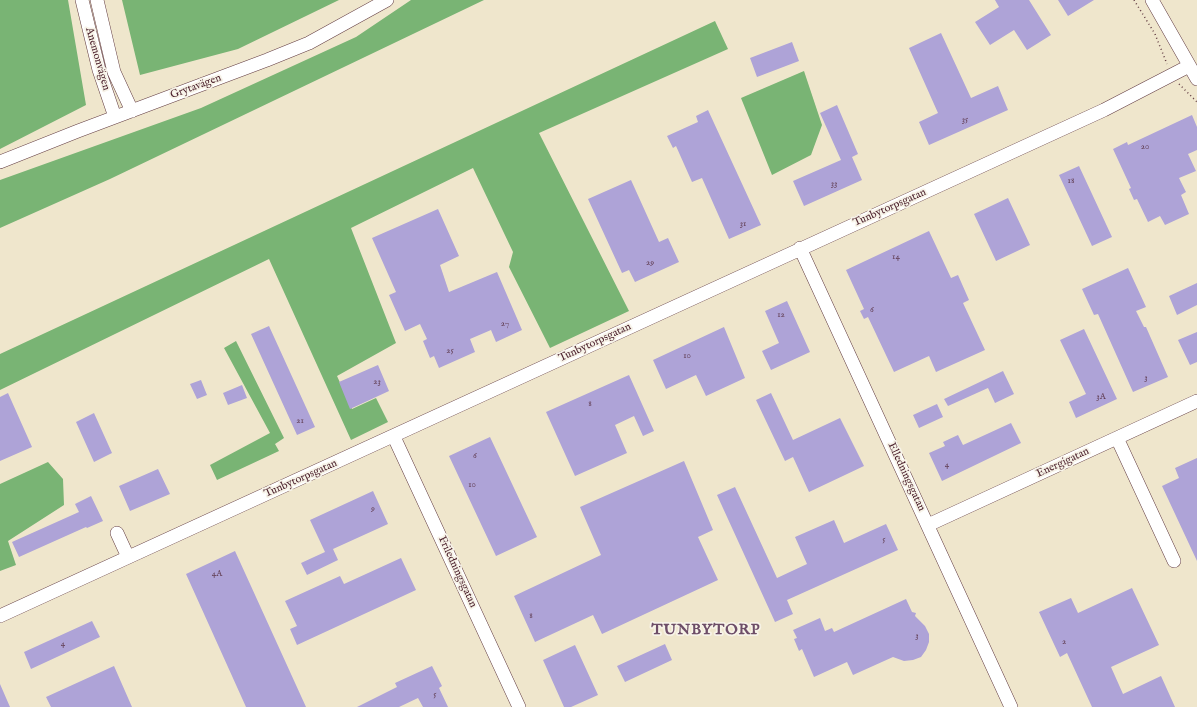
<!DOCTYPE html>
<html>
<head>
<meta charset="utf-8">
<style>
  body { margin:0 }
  canvas { display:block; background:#efe6cc }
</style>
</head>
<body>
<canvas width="1197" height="707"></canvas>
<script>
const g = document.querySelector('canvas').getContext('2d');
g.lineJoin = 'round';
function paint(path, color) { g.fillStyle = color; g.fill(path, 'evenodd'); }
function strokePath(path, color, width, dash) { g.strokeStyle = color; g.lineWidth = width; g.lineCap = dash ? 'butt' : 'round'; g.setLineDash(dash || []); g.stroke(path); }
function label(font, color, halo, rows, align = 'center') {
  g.font = font + ' "IM FELL English",serif'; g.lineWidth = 3.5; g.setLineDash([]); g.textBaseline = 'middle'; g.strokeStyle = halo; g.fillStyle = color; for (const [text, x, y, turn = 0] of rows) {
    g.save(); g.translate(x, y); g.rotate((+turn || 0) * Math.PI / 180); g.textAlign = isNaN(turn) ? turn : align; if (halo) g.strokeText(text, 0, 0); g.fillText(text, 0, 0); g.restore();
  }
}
paint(new Path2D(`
  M0,0H68L86,105L0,149Z
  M122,0H339L238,49L140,75Z
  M411,0H484L110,179L0,228V180L201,108L356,37Z
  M715,21L728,49L539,133L629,311L550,348L509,267L513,252L473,168L351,228L396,343L337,376L352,409L376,398L388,422L351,440L269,259L0,390V354Z
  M804,71L822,125L811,155L772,175L741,98Z
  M236,341L284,438L275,444L279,451L217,480L210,465L270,433L224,348Z
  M48,462L63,479L64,505L8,541L16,565L0,571V484Z`), '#79b474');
paint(new Path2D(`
  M995,0H1029L1051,35L1027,50L1014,30L990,45L975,22L999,7Z
  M1058,0H1094L1068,16Z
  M941,33L971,98L998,86L1008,110L929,145L919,122L938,113L909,48Z
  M792,42L799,61L757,77L750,58Z
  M837,105L858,154L852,157L862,180L804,206L793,181L841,160L820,113Z
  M708,110L761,225L729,239L702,178L692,182L676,146L673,148L667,136L698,122L696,116Z
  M1192,115L1197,127V150L1188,154L1196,171L1179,178L1186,192L1181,195L1189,214L1165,225L1160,216L1148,222L1137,199L1134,200L1129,189L1131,188L1113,149L1127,142L1128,145Z
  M1079,166L1112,237L1092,246L1059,175Z
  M631,180L659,242L668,238L679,262L635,282L629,270L622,273L588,199Z
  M1008,198L1030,245L996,261L974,214Z
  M438,209L459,256L440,265L449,292L497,272L522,330L496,342L491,330L470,339L475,352L439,368L434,356L430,358L423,341L427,339L420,324L405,331L389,295L396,292L372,238Z
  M929,231L951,278L958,275L969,300L963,303L985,350L936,372L929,356L894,372L868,317L864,319L860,311L864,309L846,270Z
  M1128,268L1146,307L1136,311L1144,327H1146L1168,377L1133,392L1098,314L1094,315L1082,289Z
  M1197,283V305L1177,315L1169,296Z
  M787,301L810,352L771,370L762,351L779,343L765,311Z
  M269,326L315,427L297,435L251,334Z
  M724,327L745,378L706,396L696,375L666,389L653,360Z
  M1084,329L1117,399L1076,418L1069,402L1086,394L1060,340Z
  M1197,332V362L1190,365L1178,340Z
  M378,365L389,391L350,409L339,382Z
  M1003,371L1014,394L995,403L988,388L948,406L944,399Z
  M629,375L654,431L643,436L634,416L615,425L627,453L575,476L546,412Z
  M201,380L207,395L197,399L190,384Z
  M242,385L247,398L228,405L223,393Z
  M8,393L32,447L0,461V397Z
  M771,393L793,440L840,418L864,466L809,492L793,457L785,461L756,400Z
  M937,404L943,417L919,428L913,415Z
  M94,413L112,453L94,462L76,422Z
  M1011,423L1021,443L942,481L929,453L945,446L943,442L958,435L963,445Z
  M490,437L537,537L496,556L449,456Z
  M1197,458V561L1162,486L1179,478L1175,468Z
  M684,461L713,530L698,537L718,580L602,634L593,615L535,642L514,596L601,555L580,507Z
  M158,469L170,494L130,511L119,486Z
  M735,487L777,578L807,564L795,537L834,520L844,543L886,524L898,550L787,600L793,614L775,622L717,495Z
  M373,491L388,524L333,549L338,560L307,575L301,563L325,552L310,520Z
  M91,496L103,521L87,528L86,527L19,557L12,542L79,512L75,504Z
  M235,551L306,707H246L186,574Z
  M401,558L416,590L297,645L290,629L297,626L285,601L340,576L344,584Z
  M1132,588L1159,645L1111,667L1123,694L1161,676L1175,707H1092L1067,653L1060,657L1039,612L1071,598L1078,613Z
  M906,599L912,612L916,613L915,616L925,626L929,634V642L926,650L921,657L913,660L904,661L893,657L853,675L847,662L814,677L802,649L799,651L794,639L797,638L793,630L820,618L825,631L832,628L834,632Z
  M92,621L100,637L31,669L24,652Z
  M665,644L672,660L625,682L617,666Z
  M575,645L598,695L571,707H564L543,660Z
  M114,666L132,707H51L46,697Z
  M432,666L442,686L439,688L448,707H423L418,698L399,707H357L397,687L395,683Z
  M0,684L10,707H0Z`), '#aea3d7');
const minor = new Path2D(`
  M82,0L99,70L115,117
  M97,0L114,72L132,111
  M1152,0L1197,79
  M0,162L78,131L267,60L309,43L387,0
  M800,248L1011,707
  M394,437L519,707
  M1117,438L1174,561
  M928,525L1197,401
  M117,533L128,557
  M0,616L1104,110L1189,66`);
strokePath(minor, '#633d43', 14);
strokePath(new Path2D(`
  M1134,0L1155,34L1167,64
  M1179,84L1197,102`), '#633d43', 1.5, [1, 3]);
strokePath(minor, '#fff', 13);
label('9px', '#634056', null, [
  ["35",965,120],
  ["20",1145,147],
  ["18",1071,181],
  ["33",834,184],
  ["31",743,224],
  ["14",896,257],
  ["29",650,263],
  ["6",872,310],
  ["12",781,315],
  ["27",505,324],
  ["25",450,351],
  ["10",687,356],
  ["3",1146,378],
  ["23",377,382],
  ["3A",1101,397],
  ["8",590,404],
  ["21",300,421],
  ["6",475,456],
  ["4",947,465],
  ["10",472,485],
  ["9",373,509],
  ["5",884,540],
  ["4A",217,574],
  ["8",531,616],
  ["3",917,636],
  ["2",1064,642],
  ["4",63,644],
  ["5",435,695]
]);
label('11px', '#4a1f2b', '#f7f3e8', [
  ["Anemonvägen",97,59,74],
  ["Grytavägen",196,87,-20],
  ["Tunbytorpsgatan",890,208,-24],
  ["Tunbytorpsgatan",595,343,-25],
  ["Energigatan",1063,463,-25],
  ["Elledningsgatan",906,477,65],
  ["Tunbytorpsgatan",301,479,-24],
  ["Friledningsgatan",457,572,65]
]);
g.letterSpacing = '1px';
label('bold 15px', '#6d4d67', '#f7f3e8', [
  ["TUNBYTORP",706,631]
]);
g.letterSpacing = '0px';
</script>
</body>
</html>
